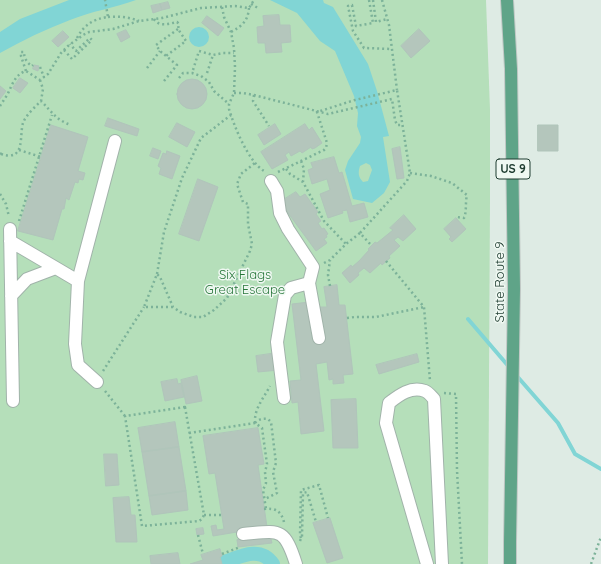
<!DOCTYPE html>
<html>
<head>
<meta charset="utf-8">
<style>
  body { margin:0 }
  canvas { display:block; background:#deebe4 }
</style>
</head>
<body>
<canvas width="601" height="564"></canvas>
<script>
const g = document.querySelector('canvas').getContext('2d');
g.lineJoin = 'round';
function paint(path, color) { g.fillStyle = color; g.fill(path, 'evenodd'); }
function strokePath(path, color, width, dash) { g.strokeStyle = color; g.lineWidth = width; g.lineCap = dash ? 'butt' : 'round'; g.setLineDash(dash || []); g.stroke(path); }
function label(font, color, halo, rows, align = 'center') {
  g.font = font + ' Quicksand,sans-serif'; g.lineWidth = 3; g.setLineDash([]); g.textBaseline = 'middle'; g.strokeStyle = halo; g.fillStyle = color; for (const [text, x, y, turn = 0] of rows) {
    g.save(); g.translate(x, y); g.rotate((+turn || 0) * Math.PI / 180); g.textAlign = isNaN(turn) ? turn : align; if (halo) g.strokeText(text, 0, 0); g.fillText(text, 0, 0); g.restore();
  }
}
paint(new Path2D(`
  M0,0H486L490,110V198L488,564H0Z`), '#b5dfba');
paint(new Path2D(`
  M69,0H136C114,8 92,11 70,20C46,29 23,40 0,53V32L20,19Z
  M270,0H323L324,3L333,7L368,64L377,91L389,136L383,137L390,182L384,193L372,203L353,199L345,170L348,161L360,143L361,137L357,126L358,113L354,96L335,51L320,41L297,13ZM366,163L370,165L372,170L368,181L363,182C358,177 358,172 360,166Z
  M189 37a10 10 0 1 1 20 0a10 10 0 1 1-20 0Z`), '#81d5d5');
strokePath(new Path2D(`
  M468,319L510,368
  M516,375L558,423L575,454L601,469`), '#81d5d5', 4);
strokePath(new Path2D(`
  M222,563C239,557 260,545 273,564`), '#81d5d5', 14);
const building = new Path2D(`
  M168,2L170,8L162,10L160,4Z
  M160,4L162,10L153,13L151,6Z
  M279,15L280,25H290L291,42L281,43L282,52L266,53L265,43H258L257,27L264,26L263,16Z
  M207,16L224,28L218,36L202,23Z
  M419,29L430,41L411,58L401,46Z
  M126,30L130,37L121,42L117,34Z
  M63,31L69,37L58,47L52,41Z
  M34,65L39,66L38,71L33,69Z
  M20,78L28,83L20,93L13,88Z
  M177 94a15 15 0 1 1 30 0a15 15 0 1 1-30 0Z
  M0,86L6,91L0,99Z
  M108,118L139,129L137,136L105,126Z
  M177,123L195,132L187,147L169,137Z
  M275,124L281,134L264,145L258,135Z
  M305,124L309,130L312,127L322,143L315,148L312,149L311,147L302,153L300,151L291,156L289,152L285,155L288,160L272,169L261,152Z
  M51,125L88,137L78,171L85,173L83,180L79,179L78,183L75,182L69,200L66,198L64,209H62L53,240L18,231Z
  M538,125H558V151H538Z
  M400,147L404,178L397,179L392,149Z
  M153,148L161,151L158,159L150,156Z
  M167,151L180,156L172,179L159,174L161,168L158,166L163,153L166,154Z
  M334,157L339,173L342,172L352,206L364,203L368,217L350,222L347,210L342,211L343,213L328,218L320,194L330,190L327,179L312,184L308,170L313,168L311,163Z
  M198,179L218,187L199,241L179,234Z
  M296,192L300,197L305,194L318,212L316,214L321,221L318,223L322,229L324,228L328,234L326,235L327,237L324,239L327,243L316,251L280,202Z
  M404,215L416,229L403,241L398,237L394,240L400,246L389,256L390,258L382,265L381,263L370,273L364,268L358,273L359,275L350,283L342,273L351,265L352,267L359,261L369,250L368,249L375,242L377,243L393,230L390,228Z
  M456,218L466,229L452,242L449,239L451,237L444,229Z
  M337,285L339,305H345L353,374L343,375L344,383L333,384V379L329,380L327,362L316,364L324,431L301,434L298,402L292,403L290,381L301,380L292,304L309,302L313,341L324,339L320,307H327L324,287Z
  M277,353L279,370L258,372L256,356Z
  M417,354L419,362L379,374L376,365Z
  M197,376L202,401L186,404L181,380Z
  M177,379L178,384L181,383L184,397L165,401L161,382Z
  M356,399L358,448H333L331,400Z
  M175,422L179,447L142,452L138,428Z
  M258,428L264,464L258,465L267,527L213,536L211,526L216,525L217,530L224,529L215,473L209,474L203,436Z
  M179,447L186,491L149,496L142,452Z
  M104,454H117L119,485L106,486Z
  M186,491L188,510L152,515L149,496Z
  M129,497L131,515H135L137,542H116L113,498Z
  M330,518L343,558L327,563L313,523Z
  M203,528L204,534L197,535L196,529Z
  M270,535L272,543L238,547L237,540Z
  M220,549L222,556L220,557L222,564H190L203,560L201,555Z
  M178,553L180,564H151L150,556Z`);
paint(building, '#b4c6bc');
strokePath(building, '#b0c5ba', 1);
const minor = new Path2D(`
  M271,181L277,191L280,213L288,229L313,267L309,283L291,288L285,295L277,342L284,398
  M10,229L13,401
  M10,241L56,268L27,279L11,296
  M56,268L78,281L75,344L78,365L97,382
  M78,281L115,141
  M309,283L319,338
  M243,534C279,531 284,526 296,564
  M427,564L386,423L389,403C399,395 411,386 425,391C428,392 432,397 434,399L442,564`);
const major = new Path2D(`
  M507,0L511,69L514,289L510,542V564`);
strokePath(minor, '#a1b3aa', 14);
strokePath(major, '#c0c8c5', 14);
strokePath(new Path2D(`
  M369,0L373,23L356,26L352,5L348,6L353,31L364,48L392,49
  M373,0L376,22L387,19
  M382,0L389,25L397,90
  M251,4L258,8
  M222,7L224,17L231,32L234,48L235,67L234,93L229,104V109C234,126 248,161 264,171
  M108,17C119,16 129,17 139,21
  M154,19C159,27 168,24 177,22L179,24L178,29L186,41L166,56
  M231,32C242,26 248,21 249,8
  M77,38C84,25 93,19 108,17L105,0
  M64,50L72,59L92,40L90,38L76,51L70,44
  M40,67L44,77
  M147,68L160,51
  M193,70L199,51L213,55L223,53H234
  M26,71L21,56V52H24C24,58 27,63 32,66L33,65
  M207,73L213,55
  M179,78L183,73H192L201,76L209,82L214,91L229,104
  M40,80L43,89L41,101
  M164,81L177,65L160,51L156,45L178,29
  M234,93H243L254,95L328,114L392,99L395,120L397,125H402
  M254,95L253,101L269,126
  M0,106C3,101 7,96 9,91C13,83 16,74 26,71L40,80L48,74L61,53L68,46L83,35L89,32L113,29L139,21L162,18L201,8L235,6L249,8L254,0
  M19,150L41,157
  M0,153L1,154L0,157
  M1,154C26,162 19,136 23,123C26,115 35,107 41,101C52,112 56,120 71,125
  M301,161L304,169L303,182L324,221L346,244
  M286,169L290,174L303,182
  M278,172L324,150L326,148L327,143L317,112L355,100L397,90L410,173L407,181L360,233
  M410,173L431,176L452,183L467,195C465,203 467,211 464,218L457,217
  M0,194L6,204L9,217
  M19,221L52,115
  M386,261L424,307L430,381
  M324,263L330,260L346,244L360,233L371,245
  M157,274L164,232L182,178L201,138L231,115
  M330,286L328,275L330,260
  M173,307H144L157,274L160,277L173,307L180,312L194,317H203L214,310L227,298L250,251L252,244L248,224V204L243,202L237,184L241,174L255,163
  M347,318L355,317H376L424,307
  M103,371L144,307
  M105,391L125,416
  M444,393L456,394L457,470L462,564
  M185,407L204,515L202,519L199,521L142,526L125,416Z
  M255,423C259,419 263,418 268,419L271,422L276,463L273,472L277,493L265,499
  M255,423C254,408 264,398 270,386
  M189,433L255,423L262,428L267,464L265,472L266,483L263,490L266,509
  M264,509C276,508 281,511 284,522
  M204,515H222
  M198,535L203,554
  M301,538L300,535L301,490L319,485L328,518
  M300,541L302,536L303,493L307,492L316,522
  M222,554L240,547
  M591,564L601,537`), '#7cb299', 2.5, [2, 3]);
strokePath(minor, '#fff', 12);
strokePath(major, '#5fa488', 12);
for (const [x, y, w] of [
  [513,169,34]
]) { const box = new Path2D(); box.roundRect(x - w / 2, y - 10, w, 20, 3); g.fillStyle = '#eff8f2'; g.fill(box); strokePath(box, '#1e3c30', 1); }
label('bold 12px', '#1e3c30', null, [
  ["US 9",513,169]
]);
label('13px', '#267639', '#eff8f2', [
  ["Six Flags",245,275],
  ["Great Escape",245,290]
]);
label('13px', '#1e3c30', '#eff8f2', [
  ["State Route 9",500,282,-90]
]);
</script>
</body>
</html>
